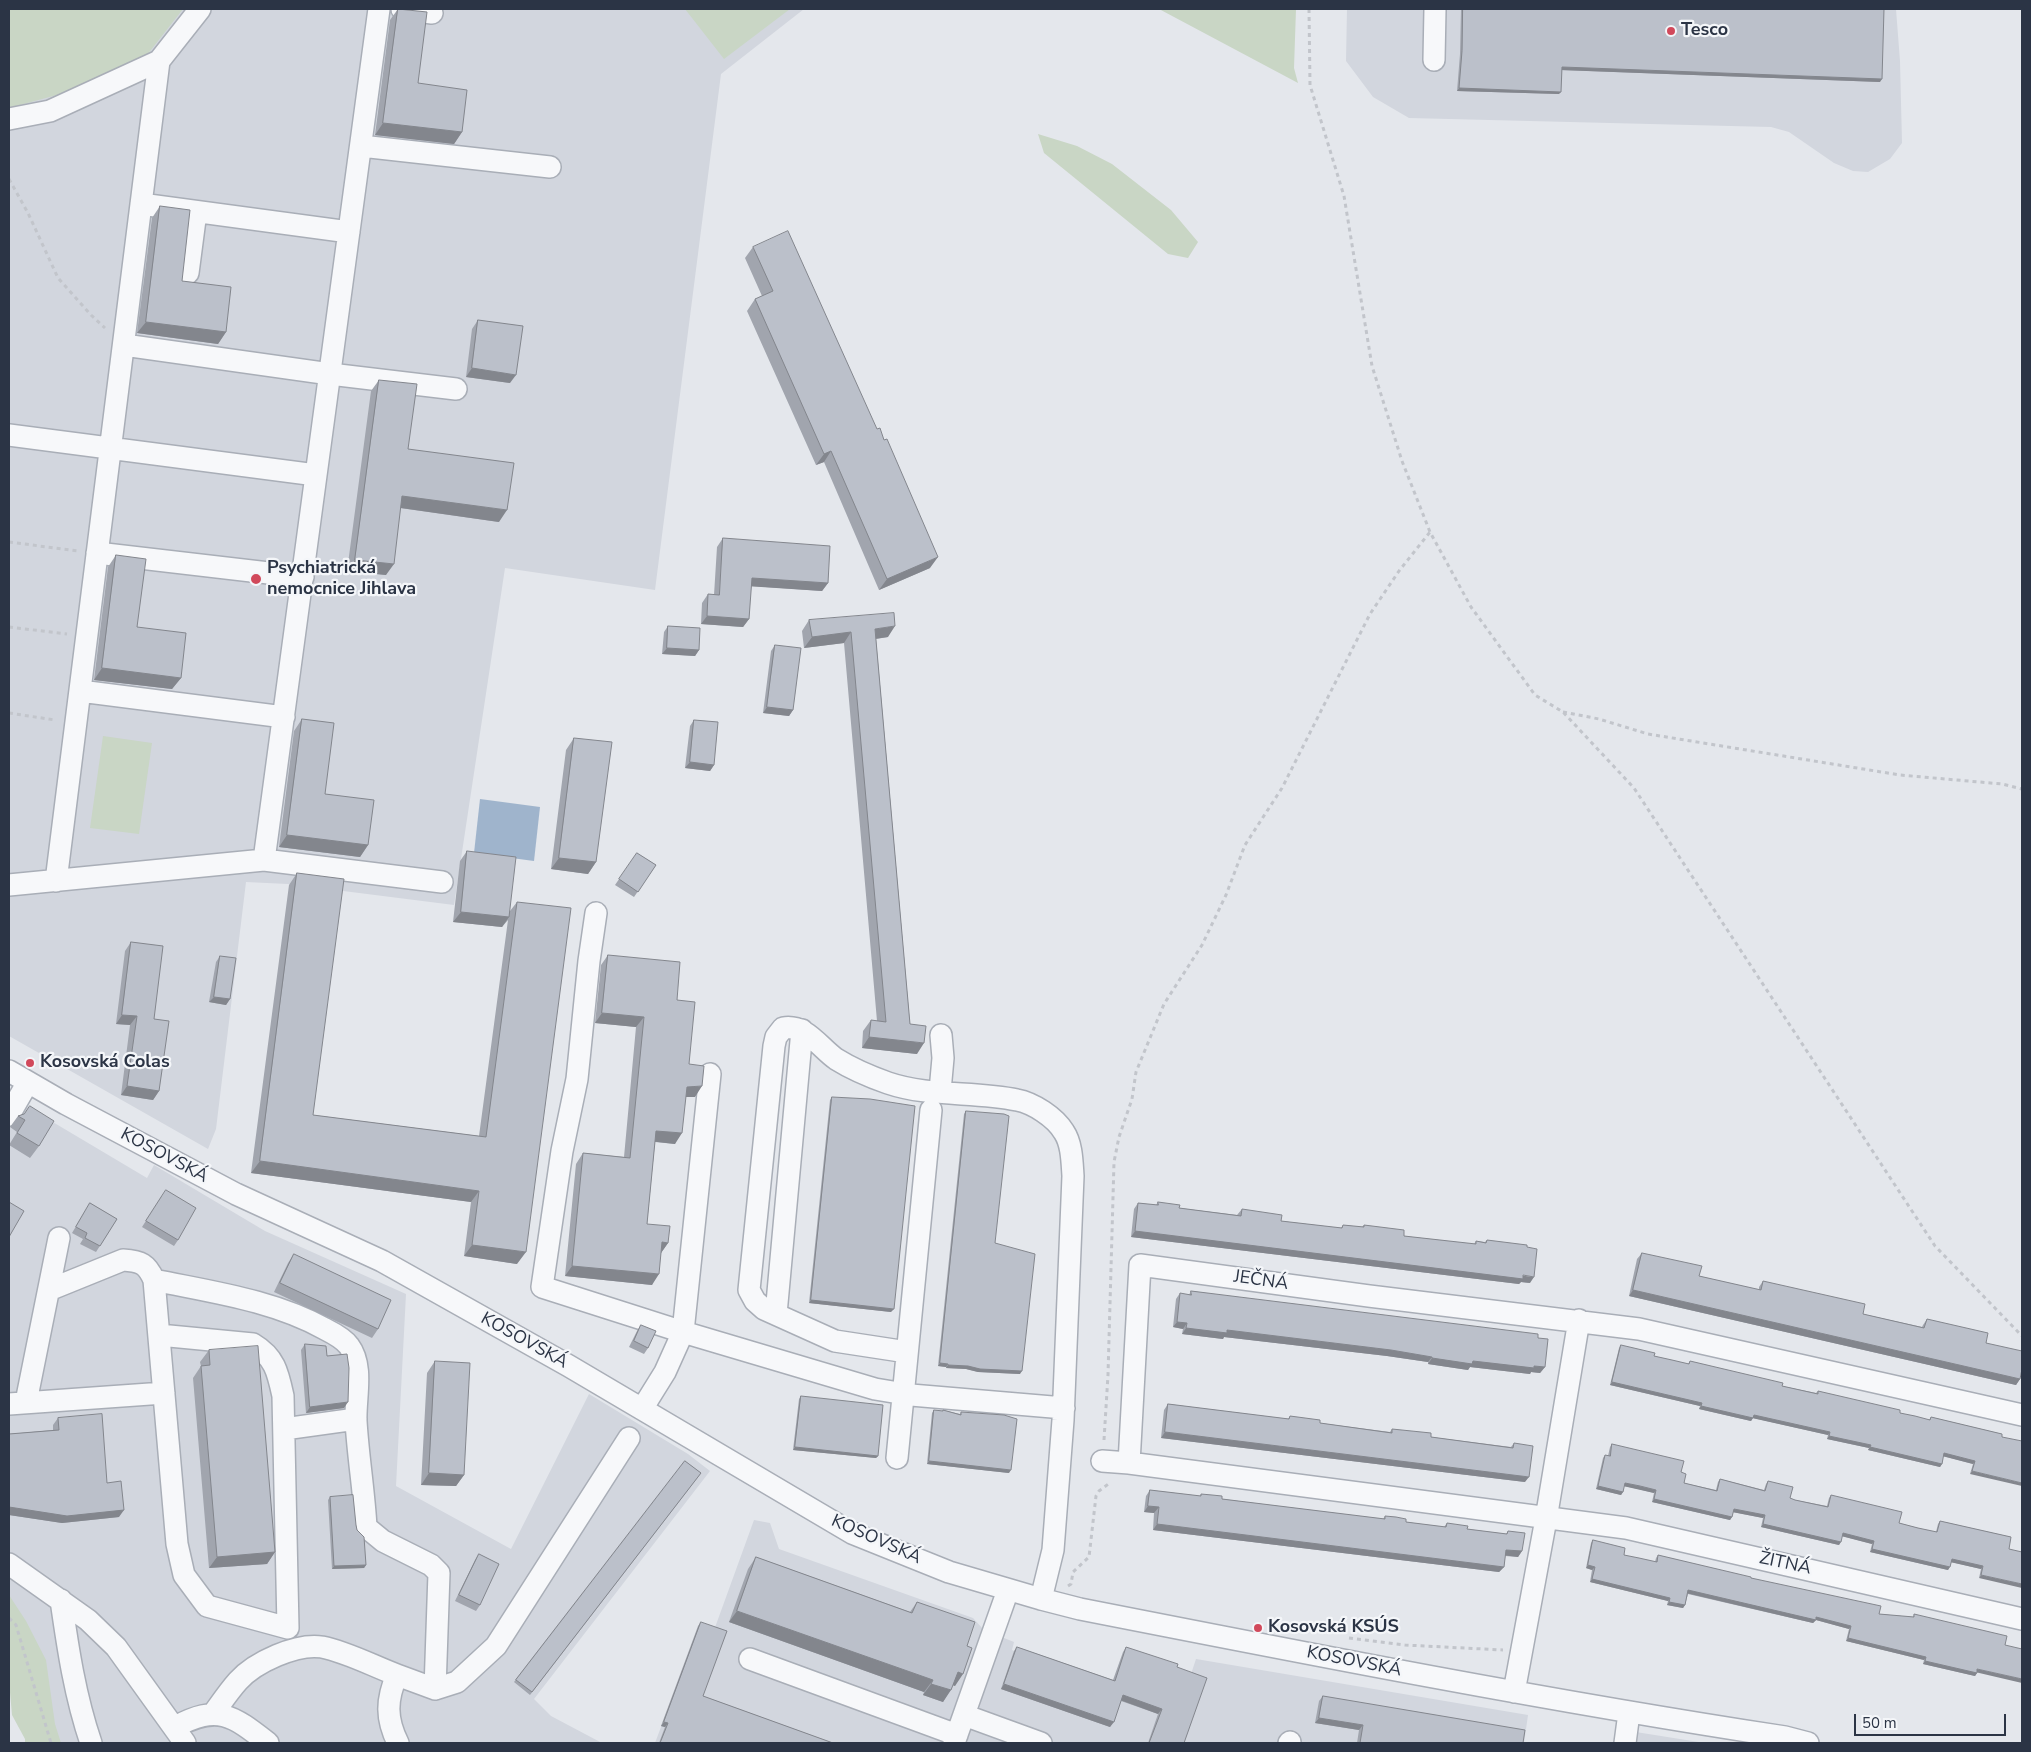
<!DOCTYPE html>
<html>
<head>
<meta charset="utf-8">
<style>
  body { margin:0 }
  #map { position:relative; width:2031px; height:1752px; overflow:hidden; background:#e4e7ec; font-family:"Nunito Sans",sans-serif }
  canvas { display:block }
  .frame { position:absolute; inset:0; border:10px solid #2b3445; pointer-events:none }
  .scale { position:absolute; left:1854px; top:1714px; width:152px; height:22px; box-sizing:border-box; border:2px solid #2b3445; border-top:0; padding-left:6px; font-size:15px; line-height:18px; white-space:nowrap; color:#2b3445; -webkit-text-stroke:4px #f4f6f9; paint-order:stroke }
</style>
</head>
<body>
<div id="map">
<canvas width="2031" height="1752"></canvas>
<div class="frame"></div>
<div class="scale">50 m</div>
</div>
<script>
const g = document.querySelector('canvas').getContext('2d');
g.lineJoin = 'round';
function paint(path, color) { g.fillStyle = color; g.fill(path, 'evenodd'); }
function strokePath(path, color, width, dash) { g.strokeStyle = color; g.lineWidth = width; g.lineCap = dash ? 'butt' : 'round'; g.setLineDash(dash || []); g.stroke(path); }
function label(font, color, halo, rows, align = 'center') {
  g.font = font + ' "Nunito Sans",sans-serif'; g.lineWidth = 4.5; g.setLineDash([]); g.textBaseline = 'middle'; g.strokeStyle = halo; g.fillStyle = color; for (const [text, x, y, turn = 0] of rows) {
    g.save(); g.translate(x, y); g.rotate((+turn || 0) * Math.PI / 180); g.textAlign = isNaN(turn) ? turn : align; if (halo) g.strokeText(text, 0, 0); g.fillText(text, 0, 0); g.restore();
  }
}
paint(new Path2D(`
  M9,9H804L721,74L655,590L505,568L454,905L288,884L246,882L216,1129L208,1149L9,1036Z
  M1347,9H1896L1900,61L1902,143L1890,159L1868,172L1853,171L1834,163L1789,132L1771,127L1409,118L1373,97L1346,61Z
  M9,1096L147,1178L154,1165L265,1231L406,1294L396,1486L511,1549L589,1394L688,1454L710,1471L534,1699L551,1716L602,1743H44L9,1658Z
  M754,1520L770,1523L779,1549L973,1618L984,1630L1014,1642L1012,1650L1014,1651L1111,1685L1191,1674L1196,1659L1528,1715L1524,1743H655L698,1628L713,1633Z
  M1617,1729L1705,1743H1615Z`), '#d2d6de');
paint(new Path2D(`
  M9,9H183L147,55L79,89L9,108Z
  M685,9H790L724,59Z
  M1159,9H1296L1294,68L1298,83Z
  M1038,134L1077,146L1112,164L1171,210L1198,242L1188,258L1168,254L1044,153Z
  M103,736L152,743L139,834L90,828Z
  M9,1595L26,1621L46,1660L55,1724L61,1743H25V1739L12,1715L9,1681Z`), '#c9d6c5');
paint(new Path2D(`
  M480,799L540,807L534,861L474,853Z`), '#9fb4cc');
const minor = new Path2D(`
  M402,9L432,13
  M1434,60L1435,9
  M9,119L50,111L159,61L200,9
  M361,146L550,167
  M141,204L349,232
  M188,273L196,212
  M124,345L330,374L456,389
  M9,435L316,475
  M97,553L303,577
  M80,691L284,717
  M264,860L442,882
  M56,881L159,61
  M9,885L264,860L379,9
  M596,913L589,961L577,1079L562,1151L542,1287L683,1332L875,1389L911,1395L1064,1408
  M9,1071L66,1104L236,1194L382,1261L569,1366L852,1533L949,1572L1041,1599L1080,1609C1314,1655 1549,1701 1785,1737L1808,1743
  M940,1091L943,1058L941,1035
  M9,1115L28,1082
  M154,1280C211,1292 273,1300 325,1329C333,1333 344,1339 349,1346C364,1366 355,1398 356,1421C358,1456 364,1491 366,1527L383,1541L431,1565L439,1573L435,1689L397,1675C386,1700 386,1719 398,1743
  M49,1290L123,1260C141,1261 147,1264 154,1280L177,1544L184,1575L207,1606L288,1628L283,1396C278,1373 275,1357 253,1344L159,1335
  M776,1314L802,1030
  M907,1352L835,1341L764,1309L755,1301L749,1290L774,1046L776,1037L783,1028C806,1024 819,1047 836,1059C852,1069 871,1077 888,1083C929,1097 975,1091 1017,1100C1033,1103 1055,1117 1064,1132C1072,1144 1072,1162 1073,1176L1063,1420L1053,1550L1041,1599
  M26,1402L59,1238
  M9,1404L164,1393
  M642,1409L665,1372L683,1332L710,1074
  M284,1429L356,1419
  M897,1458L931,1110
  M1102,1461L1129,1463L1626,1528L2022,1619
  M1129,1463L1140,1265L1369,1296L1639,1329L2022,1415
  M9,1564L88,1620L116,1647L185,1743
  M61,1600C68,1649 75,1696 91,1743
  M750,1659L957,1735
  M435,1689L457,1682L496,1646L629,1438
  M1514,1692L1546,1519L1579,1320
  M213,1714C221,1703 229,1691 238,1681C255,1662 297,1643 322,1647C347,1652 373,1666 397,1675
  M964,1715L1041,1743
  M175,1727C218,1704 232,1715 268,1743
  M954,1743L1008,1590
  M1289,1743L1290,1742
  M1625,1743L1629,1713`);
strokePath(minor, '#a9aeb7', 24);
strokePath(new Path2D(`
  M1309,9L1310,85L1344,196L1372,366L1402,461L1430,532L1471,607L1535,695L1563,712L1634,788L1935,1246L2022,1336
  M9,179L28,213L58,278L91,315L105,328
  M9,542L78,551
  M9,627L67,634
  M1563,712L1599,719L1648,734L1900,775L2002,784L2022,789
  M9,713L55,720
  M1104,1440L1108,1375L1114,1162L1119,1137L1132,1099L1136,1072L1164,1004L1202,945L1226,895L1245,845L1282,788L1370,614L1399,571L1430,532
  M1068,1586L1071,1584L1073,1572L1089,1557L1096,1496L1099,1491L1111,1482
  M9,1618L16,1625L51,1743
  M1349,1638L1405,1645L1503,1650`), '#c2c5cb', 3, [4, 4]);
strokePath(minor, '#f7f8fa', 21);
paint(new Path2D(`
  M398,9L418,83L462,132L454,144L375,135L390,20Z
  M1461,9H1884L1880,82L1562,70L1559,94L1457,91L1460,54Z
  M160,206L182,281L226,332L218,344L137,333L152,218Z
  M753,247L930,568L879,590L824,462L816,465L747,311L755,299L762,296L745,258Z
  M478,320L510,383L466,377L472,329Z
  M379,380L408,449L499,522L400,508L386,575L347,571L371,391Z
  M723,538L828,583L822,591L751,586L749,619L743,627L701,624L702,603L708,594L714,595L717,547Z
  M116,555L137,627L181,678L172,689L94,680L108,567Z
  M809,620L888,637L876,639L910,1024L917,1054L862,1048L863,1031L871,1020L877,1021L844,643L804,648L802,631Z
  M668,626L699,650L695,656L662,654L664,632Z
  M775,645L793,710L789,716L763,713L771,651Z
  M302,719L325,794L368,845L360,857L279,847L294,731Z
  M694,720L714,765L710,771L685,768L690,726Z
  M574,738L596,862L588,874L551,869L566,750Z
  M467,851L510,911L517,902V1264L464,1256L471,1202L251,1173L289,885L297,873L313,1115L479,1136L508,920L502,927L453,922L460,861Z
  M637,853L656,865L634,897L615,885Z
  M131,942L154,1019L159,1091L153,1100L121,1095L130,1025L116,1024L125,951Z
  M608,955L677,1000L695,1097H686L675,1144L655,1142L647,1224L668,1243L661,1253L652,1285L565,1276L576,1164L583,1153L624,1157L636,1027L595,1023L601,965Z
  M220,956L230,999L226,1005L209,1002L216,962Z
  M832,1097L891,1312L809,1303L830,1100Z
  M966,1111L995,1243L1020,1374L978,1372L966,1369L946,1368V1367L938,1366L964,1114Z
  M24,1114L39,1146L30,1158L9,1145L17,1132L10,1127L18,1116Z
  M162,1196L178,1240L174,1246L142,1227Z
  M1158,1202L1179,1208L1237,1215L1242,1209L1281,1221L1341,1228L1343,1225L1362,1227L1364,1225L1404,1236L1474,1244L1476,1241L1485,1242L1487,1240L1530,1283L1521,1282L1519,1284L1131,1237L1134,1209L1138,1203L1156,1205Z
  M90,1203L117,1219L96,1252L80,1244L83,1239L72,1233Z
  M1642,1253L1699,1276L1759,1290V1287L1763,1281L1863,1314L1922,1327L1923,1325L1927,1319L1986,1343L2020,1379L2016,1385L1629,1296L1637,1259Z
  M294,1254L378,1329L372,1338L274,1292L288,1263Z
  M1191,1291L1538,1338L1545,1367L1540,1373L1531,1372L1530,1374L1470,1367L1468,1370L1428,1364V1362L1387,1356L1224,1337L1223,1339L1182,1334L1183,1329L1173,1327L1176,1299L1180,1293L1189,1295Z
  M641,1325L648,1348L644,1354L629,1347L637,1331Z
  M305,1344L327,1356L344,1408L306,1413L301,1350Z
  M1621,1345L1654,1356L1688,1364L1690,1361L1782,1386L1816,1393L1818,1391L1900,1413L1929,1420L1931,1417L2002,1434L1970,1474L1973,1464L1943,1456L1942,1464L1940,1467L1868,1450L1869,1448L1827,1439L1828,1435L1753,1418L1751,1421L1699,1409L1700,1406L1610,1385L1619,1348Z
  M209,1350L275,1552L267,1564L209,1568L193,1378L201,1366L200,1362Z
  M435,1361L464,1475L456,1486L421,1485L427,1373Z
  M801,1396L878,1456L876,1458L793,1450L799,1399Z
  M1168,1404L1288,1419L1290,1416L1320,1423L1390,1432L1392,1429L1431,1437L1511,1447L1514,1443L1525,1482L1161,1438L1164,1410Z
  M934,1410L942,1411L943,1410L960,1414L961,1412L1009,1473L927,1464L932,1413Z
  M58,1418L107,1483L119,1517L62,1523L9,1515V1434L53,1430V1425Z
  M1612,1444L1681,1472L1684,1483L1716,1490L1718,1482L1720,1479L1764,1490L1766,1484L1768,1481L1790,1498L1795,1500L1827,1506L1829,1498L1831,1495L1899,1523L1918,1528L1936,1532L1938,1524L1940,1521L2011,1537L1979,1578L1981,1569L1951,1562L1948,1570L1870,1552L1872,1544L1842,1536L1839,1545L1761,1527L1763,1518L1733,1512L1732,1517L1730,1520L1652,1502L1654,1493L1638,1489L1624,1486L1623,1492L1621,1495L1596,1489L1603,1458L1605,1455L1608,1456L1610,1447Z
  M685,1461L701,1473L530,1695L514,1682Z
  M1150,1490L1200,1496L1201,1494L1222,1499L1383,1519L1385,1516L1406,1522L1444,1527L1447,1523L1467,1529L1506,1534L1508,1531L1522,1551L1518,1557L1505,1556L1504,1567L1499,1572L1153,1530L1154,1513L1144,1512L1146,1496Z
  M330,1497L356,1525L366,1565L364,1568L332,1569L328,1500Z
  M1593,1540L1624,1555L1655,1562L1656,1558L1658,1555L1751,1578L1879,1614L1913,1617L1914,1614L1977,1673L1975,1676L1923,1664L1924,1660L1846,1641L1849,1629L1816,1620L1813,1623L1688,1594L1685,1605L1683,1608L1667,1605L1668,1601L1590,1582L1592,1570L1586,1568L1591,1543Z
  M479,1554L480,1605L476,1611L455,1601L475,1560Z
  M756,1557L910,1612L917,1602L967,1646L955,1686L953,1685L943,1702L923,1695L924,1692L729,1622L748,1569Z
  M701,1622L703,1696L833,1743H659L665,1727L661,1726L698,1626Z
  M1017,1647L1113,1680L1123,1652L1126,1647L1177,1667L1184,1743H1148L1158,1714L1121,1701L1110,1727L1001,1689L1014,1651Z
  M1323,1696L1523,1743H1357L1359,1730L1315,1723L1319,1701Z`), '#a1a5ae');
paint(new Path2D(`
  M1562,67L1882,79L1880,82L1560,70Z
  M1459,88L1561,92L1559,94L1457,91Z
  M383,123L462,132L454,144L375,135Z
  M146,322L226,332L218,344L137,333Z
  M472,368L516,375L510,383L466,377Z
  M831,451L824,462L816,465L824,454Z
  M402,496L507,510L499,522L394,507Z
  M938,557L930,568L879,590L887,579Z
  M355,560L394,564L386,575L347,571Z
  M752,578L828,583L822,591L746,586Z
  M707,616L749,619L743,627L701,624Z
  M895,626L888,637L867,640L875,629Z
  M851,632L844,643L804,648L812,637Z
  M667,648L699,650L695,656L662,654Z
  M102,668L181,678L172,689L94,680Z
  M767,707L793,710L789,716L763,713Z
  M690,762L714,765L710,771L685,768Z
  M287,835L368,845L360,857L279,847Z
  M559,858L596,862L588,874L551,869Z
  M461,912L509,917L502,927L453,922Z
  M214,997L230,999L226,1005L209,1002Z
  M602,1013L644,1017L636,1027L595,1023Z
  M122,1015L137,1016L130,1025L116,1024Z
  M869,1037L924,1043L917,1054L862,1048Z
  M127,1086L159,1091L153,1100L121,1095Z
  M702,1086L695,1097H679L687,1087Z
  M656,1131L682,1133L675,1144L649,1141Z
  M260,1161L479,1191L471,1202L251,1173Z
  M1135,1231L1534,1277L1530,1283L1521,1282L1519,1284L1131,1237Z
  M662,1242L668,1243L661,1253Z
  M472,1245L526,1252L517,1264L464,1256Z
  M572,1266L659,1274L652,1285L565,1276Z
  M1633,1290L2020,1379L2016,1385L1629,1296Z
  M811,1300L894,1309L891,1312L809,1303Z
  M1177,1322L1187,1323L1183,1329L1173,1327Z
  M1186,1328L1227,1330L1391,1350L1432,1357L1428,1362L1387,1356L1224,1337L1223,1339L1182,1334Z
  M1432,1358L1473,1361L1545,1367L1540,1373L1531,1372L1530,1374L1470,1367L1468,1370L1428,1364Z
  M940,1363L948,1364L946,1367L938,1366Z
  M948,1365L968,1366L1022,1371L1020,1374L978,1372L966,1369L946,1368Z
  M1612,1382L1702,1403L1700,1406L1610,1385Z
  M348,1402L344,1408L306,1413L310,1407Z
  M1701,1406L1753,1418L1751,1421L1699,1409Z
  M1754,1415L1830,1432L1828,1435L1752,1418Z
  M1165,1432L1529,1477L1525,1482L1161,1438Z
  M1829,1436L1871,1445L1869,1448L1827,1439Z
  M795,1447L878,1456L876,1458L793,1450Z
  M1870,1447L1942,1464L1940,1467L1868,1450Z
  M1944,1453L1975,1461L1973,1464L1942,1456Z
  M929,1461L1011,1470L1009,1473L927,1464Z
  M1972,1471L2022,1483V1486L1970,1474Z
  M429,1473L464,1475L456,1486L421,1485Z
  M1625,1483L1656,1490L1654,1493L1623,1486Z
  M1598,1486L1623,1492L1621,1495L1596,1489Z
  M1654,1499L1732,1517L1730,1520L1652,1502Z
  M1148,1506L1159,1507L1154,1513L1144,1512Z
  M9,1507L124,1510L119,1517L62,1523L9,1515Z
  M1734,1509L1765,1515L1763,1518L1732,1512Z
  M1157,1524L1504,1567L1499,1572L1153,1530Z
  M1763,1524L1841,1542L1839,1545L1761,1527Z
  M1843,1533L1874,1541L1872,1544L1841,1536Z
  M1872,1549L1950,1567L1948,1570L1870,1552Z
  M1506,1550L1522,1551L1518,1557L1502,1555Z
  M275,1552L267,1564L209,1568L217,1557Z
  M1952,1559L1983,1566L1981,1569L1950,1562Z
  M366,1565L364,1568L332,1569L334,1566Z
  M1588,1565L1595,1567L1592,1570L1586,1568Z
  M1981,1575L2022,1584V1588L1979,1578Z
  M1592,1579L1670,1598L1668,1601L1590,1582Z
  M1688,1590L1816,1617L1851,1626L1849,1629L1816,1620L1813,1623L1686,1593Z
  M1669,1602L1685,1605L1683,1608L1667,1605Z
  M737,1611L933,1680L924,1692L729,1622Z
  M1848,1638L1926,1657L1924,1660L1846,1641Z
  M1925,1661L1977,1673L1975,1676L1923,1664Z
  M1977,1669L2022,1679V1683L1975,1672Z
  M958,1672L963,1674L955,1686L950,1684Z
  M931,1684L951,1690L943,1702L923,1695Z
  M1004,1684L1114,1722L1110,1727L1001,1689Z
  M1123,1695L1162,1709L1158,1714L1120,1700Z
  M1319,1718L1363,1725L1359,1730L1315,1723Z
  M664,1722L668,1723L665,1727L661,1726Z`), '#83868d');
const building = new Path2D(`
  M398,9L427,12L418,83L467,90L462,132L383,123Z
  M1463,9H1884L1882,79L1562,67L1561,92L1459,88L1462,51Z
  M160,206L190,210L182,281L231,287L226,332L146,322Z
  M788,231L877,429L880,428L884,440L887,439L938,557L887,579L831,451L824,454L755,299L773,291L753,247Z
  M478,320L523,326L516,375L472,368Z
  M379,380L417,384L408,449L514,463L507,510L402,496L394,564L355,560Z
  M723,538L830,546L828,583L752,578L749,619L707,616L708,594L719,595Z
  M116,555L146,559L137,627L186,633L181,678L102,668Z
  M894,613L895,626L875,629L910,1024L926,1026L924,1043L869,1037L871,1020L886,1022L851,632L812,637L809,620Z
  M668,626L700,628L699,650L667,648Z
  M775,645L801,648L793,710L767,707Z
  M302,719L334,723L325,794L374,800L368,845L287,835Z
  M694,720L718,722L714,765L690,762Z
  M574,738L612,742L596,862L559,858Z
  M467,851L516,857L509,917L461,912Z
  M637,853L656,865L638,892L619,879Z
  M297,873L344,879L313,1115L486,1137L517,902L571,908L526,1252L472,1245L479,1191L260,1161Z
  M131,942L163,946L154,1019L169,1021L159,1091L127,1086L137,1016L122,1015Z
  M608,955L680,962L677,1000L695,1002L689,1064L704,1066L702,1086L687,1087L682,1133L656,1131L647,1224L670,1226L668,1243L662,1242L659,1274L572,1266L583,1153L630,1158L644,1017L602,1013Z
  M220,956L236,958L230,999L214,997Z
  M832,1097L870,1099L915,1106L894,1309L811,1300Z
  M30,1106L54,1121L39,1146L17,1133L25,1120L18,1116L24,1114Z
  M966,1111L1004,1114L1009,1116L995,1243L1035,1254L1022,1371L980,1369L968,1366L948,1365V1364L940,1363Z
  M166,1190L196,1208L178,1240L146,1221Z
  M9,1202L24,1211L9,1237Z
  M1158,1202L1180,1205L1179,1208L1241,1216L1242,1209L1282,1215L1281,1221L1342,1228L1343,1225L1364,1227V1225L1404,1230V1236L1476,1244V1241L1486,1243L1487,1240L1527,1245V1247L1537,1249L1534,1277L1523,1275V1279L1135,1231L1138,1203L1158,1205Z
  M90,1203L117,1219L100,1246L85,1238L87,1233L76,1227Z
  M1642,1253L1702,1266L1699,1276L1761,1290L1763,1281L1865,1304L1863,1314L1924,1328L1927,1319L1988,1333L1986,1343L2022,1351V1369L2020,1379L1633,1290Z
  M294,1254L391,1300L378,1329L280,1283Z
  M1191,1291L1538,1334V1338L1548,1339L1545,1367L1534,1366V1368L1473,1361L1472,1364L1432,1358V1357L1391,1350L1227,1330V1333L1186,1328L1187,1323L1177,1322L1180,1293L1191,1295Z
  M641,1325L656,1331L648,1348L634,1341Z
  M305,1344L326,1346L327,1356L347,1354L349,1368L348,1402L310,1407Z
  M1621,1345L1655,1353L1654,1356L1672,1360L1689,1364L1690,1361L1783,1383L1782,1386L1818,1394V1391L1900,1410V1413L1915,1416L1930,1420L1931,1417L2002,1434V1437L2022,1441V1483L1972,1471L1975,1461L1944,1453L1942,1464L1870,1447L1871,1445L1829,1436L1830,1432L1754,1415L1753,1418L1701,1406L1702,1403L1612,1382Z
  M258,1346L275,1552L217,1557L201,1366L210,1365L209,1350Z
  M435,1361L470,1363L464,1475L429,1473Z
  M801,1396L883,1405L878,1456L795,1447Z
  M1168,1404L1289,1419L1290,1416L1320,1420V1423L1392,1433V1429L1431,1433V1437L1513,1448L1514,1443L1533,1446L1529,1477L1165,1432Z
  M934,1410L943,1411V1410L961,1415V1412L1004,1415L1017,1419L1011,1470L929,1461Z
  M102,1414L107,1483L121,1481L124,1510L67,1516L9,1507V1434L59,1430L58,1418Z
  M1612,1444L1684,1461L1681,1472L1686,1474L1684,1483L1717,1491L1720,1479L1765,1491L1768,1481L1793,1487L1790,1498L1795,1500L1828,1507L1831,1495L1902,1512L1899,1523L1918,1528L1937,1532L1940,1521L2011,1537L2009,1549L2022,1552V1584L1981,1575L1983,1566L1952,1559L1950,1567L1872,1549L1874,1541L1843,1533L1841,1542L1763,1524L1765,1515L1734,1509L1732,1517L1654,1499L1656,1490L1640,1486L1625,1483L1623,1492L1598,1486L1605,1455L1610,1456Z
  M685,1461L701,1473L532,1692L516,1680Z
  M1150,1490L1201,1496V1494L1212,1495L1222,1496V1499L1385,1519V1516L1396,1517L1406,1519V1522L1446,1527L1447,1523L1468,1526L1467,1529L1507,1534L1508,1531L1525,1533L1522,1551L1506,1550L1504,1567L1157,1524L1159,1507L1148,1506Z
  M353,1495L356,1525L357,1530L364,1537L366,1565L334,1566L330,1497Z
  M1593,1540L1625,1548L1624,1555L1639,1558L1657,1562L1658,1555L1751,1577V1578L1881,1606L1879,1614L1914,1617V1614L2007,1636L2005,1645L2022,1649V1679L1977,1669V1673L1925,1661L1926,1657L1848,1638L1851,1626L1816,1617V1620L1688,1590L1685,1605L1669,1602L1670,1598L1592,1579L1595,1567L1588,1565Z
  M479,1554L499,1564L480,1605L459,1595Z
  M756,1557L912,1613L917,1602L975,1622L967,1646L972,1648L963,1674L958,1672L951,1690L931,1684L933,1680L737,1611Z
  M701,1622L727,1631L703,1696L833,1743H660L668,1723L664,1722Z
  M1017,1647L1115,1681L1126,1647L1178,1664L1177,1667L1207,1678L1184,1743H1149L1162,1709L1123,1695L1114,1722L1004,1684Z
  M1323,1696L1525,1730L1523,1743H1360L1363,1725L1319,1718Z`);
paint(building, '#bbc0ca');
strokePath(building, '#83868d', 1);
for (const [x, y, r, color] of [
  [1671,31,5,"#d1495b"],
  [256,579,6,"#d1495b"],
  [30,1063,5,"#d1495b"],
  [1258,1628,5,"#d1495b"]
]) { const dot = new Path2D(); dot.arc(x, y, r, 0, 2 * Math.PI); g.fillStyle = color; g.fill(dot); strokePath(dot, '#f4f6f9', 2); }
label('bold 18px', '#2b3445', '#f4f6f9', [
  ["Tesco",1681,31],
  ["Psychiatrická",267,569],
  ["nemocnice Jihlava",267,590],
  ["Kosovská Colas",40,1063],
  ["Kosovská KSÚS",1268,1628]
], 'left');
label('18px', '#2b3445', '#f4f6f9', [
  ["KOSOVSKÁ",164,1156,28],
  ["JEČNÁ",1261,1281,8],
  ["KOSOVSKÁ",524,1341,29],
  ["KOSOVSKÁ",876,1540,24],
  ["ŽITNÁ",1785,1564,12],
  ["KOSOVSKÁ",1354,1662,11]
]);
</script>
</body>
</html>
